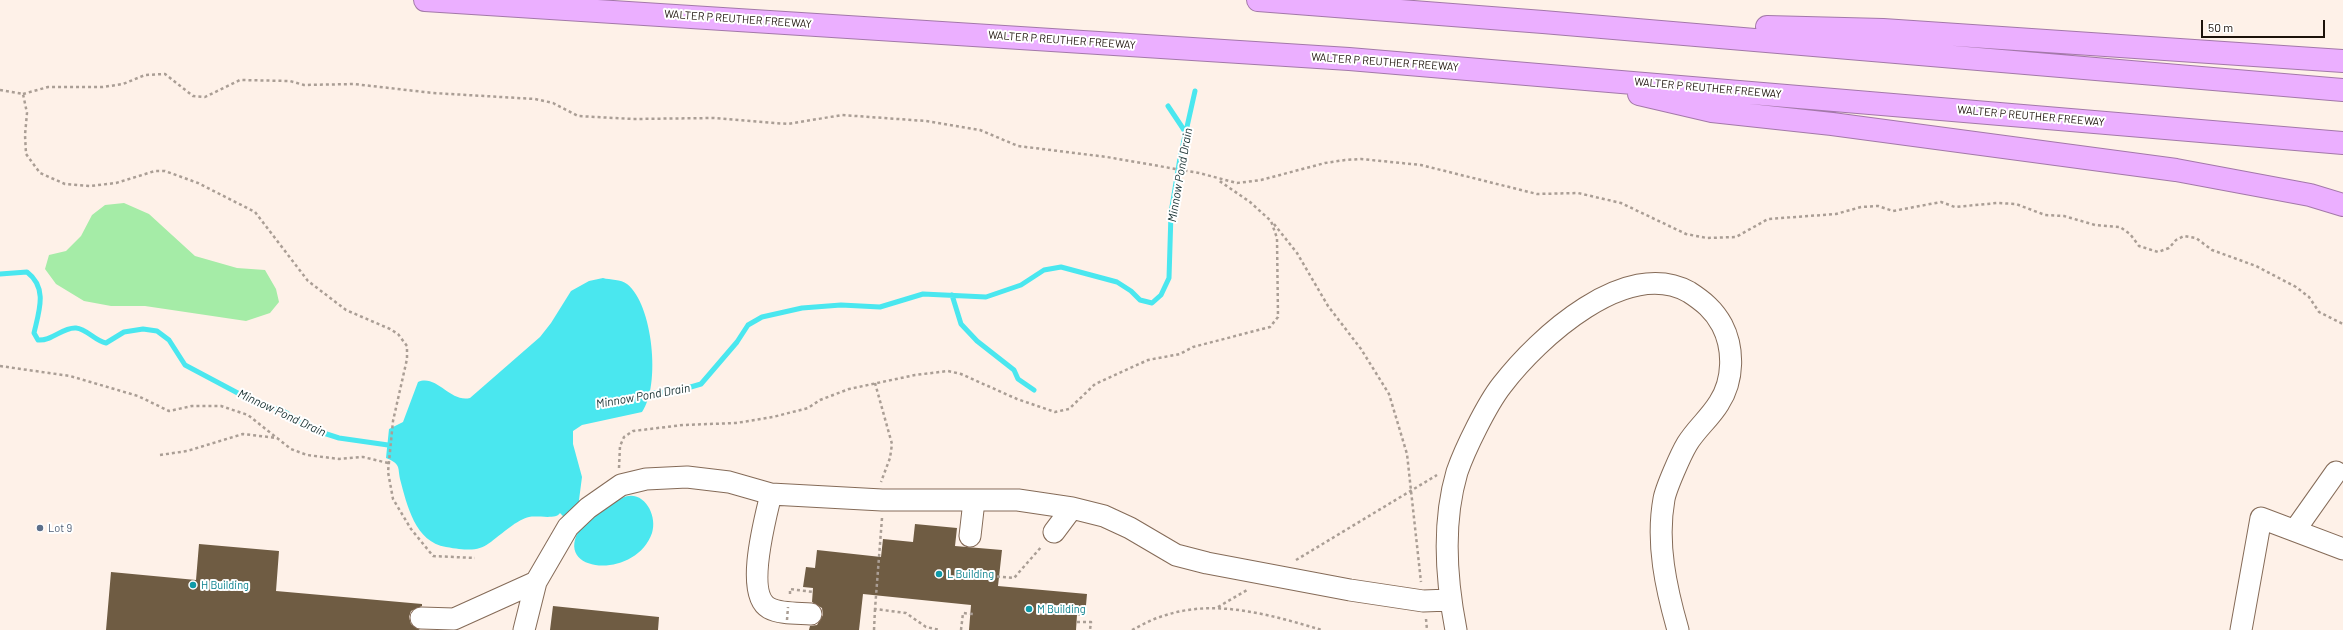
<!DOCTYPE html>
<html>
<head>
<meta charset="utf-8">
<style>
  body { margin:0 }
  #map { position:relative; width:2343px; height:630px; overflow:hidden; background:#fef1e8; font-family:Barlow,sans-serif }
  canvas { display:block }
  .scale { position:absolute; left:2201px; top:20px; width:124px; height:18px; box-sizing:border-box; border:2px solid #1c120a; border-top:0; padding-left:5px; font-size:12px; line-height:14px; white-space:nowrap; color:#1c120a; -webkit-text-stroke:3px #fff; paint-order:stroke }
</style>
</head>
<body>
<div id="map">
<canvas width="2343" height="630"></canvas>
<div class="scale">50 m</div>
</div>
<script>
const g = document.querySelector('canvas').getContext('2d');
g.lineJoin = 'round';
function paint(path, color) { g.fillStyle = color; g.fill(path, 'evenodd'); }
function strokePath(path, color, width, dash) { g.strokeStyle = color; g.lineWidth = width; g.lineCap = dash ? 'butt' : 'round'; g.setLineDash(dash || []); g.stroke(path); }
function label(font, color, halo, rows, align = 'center') {
  g.font = font + ' Barlow,sans-serif'; g.lineWidth = 4; g.setLineDash([]); g.textBaseline = 'middle'; g.strokeStyle = halo; g.fillStyle = color; for (const [text, x, y, turn = 0] of rows) {
    g.save(); g.translate(x, y); g.rotate((+turn || 0) * Math.PI / 180); g.textAlign = isNaN(turn) ? turn : align; if (halo) g.strokeText(text, 0, 0); g.fillText(text, 0, 0); g.restore();
  }
}
paint(new Path2D(`
  M124,203L149,214L195,256L237,268L265,270L276,289L279,302L270,313L246,321L145,306H111L84,301L56,284L45,269L49,255L66,251L81,236L92,215L105,205Z`), '#a5eca7');
paint(new Path2D(`
  M603,278C610,280 621,279 627,284C653,304 661,386 642,412L582,425L573,431V444L582,477L579,500L594,517C601,510 612,502 622,498C643,488 658,515 652,533C636,579 556,574 578,532L560,513C556,520 537,515 529,517C524,518 517,522 513,525C482,547 486,554 446,547C415,542 407,505 400,479C399,475 399,470 398,467C396,462 391,460 386,458L389,429L403,422L418,382C437,374 450,403 470,398L540,337L551,323L571,291L589,281Z`), '#4ae7ef');
strokePath(new Path2D(`
  M1168,106L1186,133
  M0,274L27,272C48,288 39,311 34,333L38,340C53,341 62,327 76,328C87,329 95,341 106,343L124,332L143,329L157,331L169,340L185,365L249,399L285,412L311,429L339,438L388,445L394,444
  M952,295L961,324L977,341L1014,370L1018,379L1034,390
  M643,394L677,391L701,384L737,342L748,325L762,317L802,308L841,305L880,307L923,294L986,297L1021,285L1044,270L1061,267L1117,282L1131,291L1140,300L1152,303L1161,295L1169,278L1171,213L1180,158L1195,91`), '#4ae7ef', 5);
paint(new Path2D(`
  M915,524L957,528L955,546L1002,550L998,586L1087,594L1085,616L1077,615L1076,630H969L971,605L863,594L859,630H809L810,626L817,625L823,615L822,608L812,602L813,588L803,587L806,567L815,568L817,550L881,557L883,539L913,542Z
  M199,544L279,551L276,591L422,604V606L411,611L409,617L411,624L420,630H106L111,572L196,580Z
  M553,606L659,617L658,630H550Z`), '#6f5c43');
const minor = new Path2D(`
  M771,494C766,516 744,594 769,608C780,614 798,613 811,614
  M2295,530L2336,472
  M1054,532L1072,508
  M970,536L974,501
  M421,618L454,619L536,582
  M524,630L536,582L568,527L588,508L621,485L646,479L687,477L729,482L771,494L882,500H1018L1072,508L1104,516L1130,528L1176,555L1207,563L1350,590L1423,601L1450,600
  M1456,630C1446,579 1442,523 1457,472C1465,449 1487,404 1502,385C1538,338 1626,257 1689,292C1703,301 1714,310 1722,325C1734,348 1734,380 1719,403C1710,418 1696,429 1687,444C1681,454 1666,488 1664,499C1656,543 1666,588 1678,630
  M2241,630L2261,518L2343,549`);
const highway = new Path2D(`
  M425,0L1349,59L2343,143
  M1258,0L1543,22L2343,90
  M1767,27L1883,30L2343,61
  M1639,94L1712,111L1832,124L2176,170L2310,195L2343,205`);
strokePath(minor, '#856b58', 23);
strokePath(highway, '#a378a9', 24);
strokePath(new Path2D(`
  M0,90L23,94L27,113L25,135L26,154L40,173L65,184L90,186L116,183L155,171H165L198,183L255,212L308,281L346,310L390,329L398,334L407,346V359L393,421L388,472L393,499L411,529L433,556L475,558
  M23,94L48,87H103L123,84L145,75L165,74L193,96L205,97L240,80L290,81L304,85L354,84L433,93L535,99L553,103L578,116L633,119L713,118L788,124L842,115L926,121L980,130L1018,146L1107,157L1199,173L1237,183L1261,180L1325,163L1345,160L1361,159L1421,165L1537,194L1578,193L1621,203L1686,234L1707,238L1736,237L1768,219L1836,214L1861,207L1878,206L1893,211L1941,202L1955,207L1997,203L2016,204L2045,215L2064,216L2095,225L2120,227L2130,234L2139,246L2158,252L2169,248L2176,240L2184,236L2196,238L2212,250L2256,266L2296,287L2309,297L2319,312L2343,324
  M1274,224L1297,253L1328,306L1361,349L1389,394L1407,454L1421,582
  M0,366L70,376L138,396L169,411L192,406H221L248,415L277,438
  M875,383L892,444L890,458L881,482
  M160,455L187,451L243,434L277,438L291,449L307,455L339,459L363,457L388,463
  M619,468L620,446L624,437L633,431L683,425L736,423L773,417L808,408L820,400L849,389L915,375L948,371L961,374L1017,399L1055,412L1069,409L1095,384L1148,360L1180,354L1193,347L1270,327L1278,317L1277,238L1271,221L1250,202L1218,180
  M882,518L875,609L906,613L926,627L940,630
  M1296,560L1437,475
  M991,576L1014,578L1042,546
  M790,594V589L813,592
  M1218,607L1247,590
  M1426,619L1427,630
  M1077,622H1091L1090,630
  M874,630L875,609
  M961,630L963,613L973,614
  M1132,630C1142,625 1152,619 1163,616C1215,598 1271,615 1322,630`), '#aa9e95', 2.5, [3, 3]);
strokePath(minor, '#fff', 21);
strokePath(highway, '#ebafff', 22);
strokePath(new Path2D(`
  M787,620L788,607`), '#aa9e95', 2.5, [3, 3]);
for (const [x, y, r, color] of [
  [40,528,4,"#5c6f8a"],
  [939,574,4,"#0f9aa8"],
  [193,585,4,"#0f9aa8"],
  [1029,609,4,"#0f9aa8"]
]) { const dot = new Path2D(); dot.arc(x, y, r, 0, 2 * Math.PI); g.fillStyle = color; g.fill(dot); strokePath(dot, '#fff', 1.5); }
label('11px', '#1c120a', '#fff', [
  ["WALTER P REUTHER FREEWAY",738,19,4],
  ["WALTER P REUTHER FREEWAY",1062,40,4],
  ["WALTER P REUTHER FREEWAY",1385,62,4],
  ["WALTER P REUTHER FREEWAY",1708,88,5],
  ["WALTER P REUTHER FREEWAY",2031,116,5]
]);
label('11px', '#4e5e75', '#fff', [
  ["Lot 9",48,528]
], 'left');
label('11px', '#0d838f', '#fff', [
  ["L Building",947,574],
  ["H Building",201,585],
  ["M Building",1037,609]
], 'left');
label('italic 12px', '#162f30', '#fff', [
  ["Minnow Pond Drain",1180,175,-80],
  ["Minnow Pond Drain",643,396,-10],
  ["Minnow Pond Drain",282,413,25]
]);
</script>
</body>
</html>
